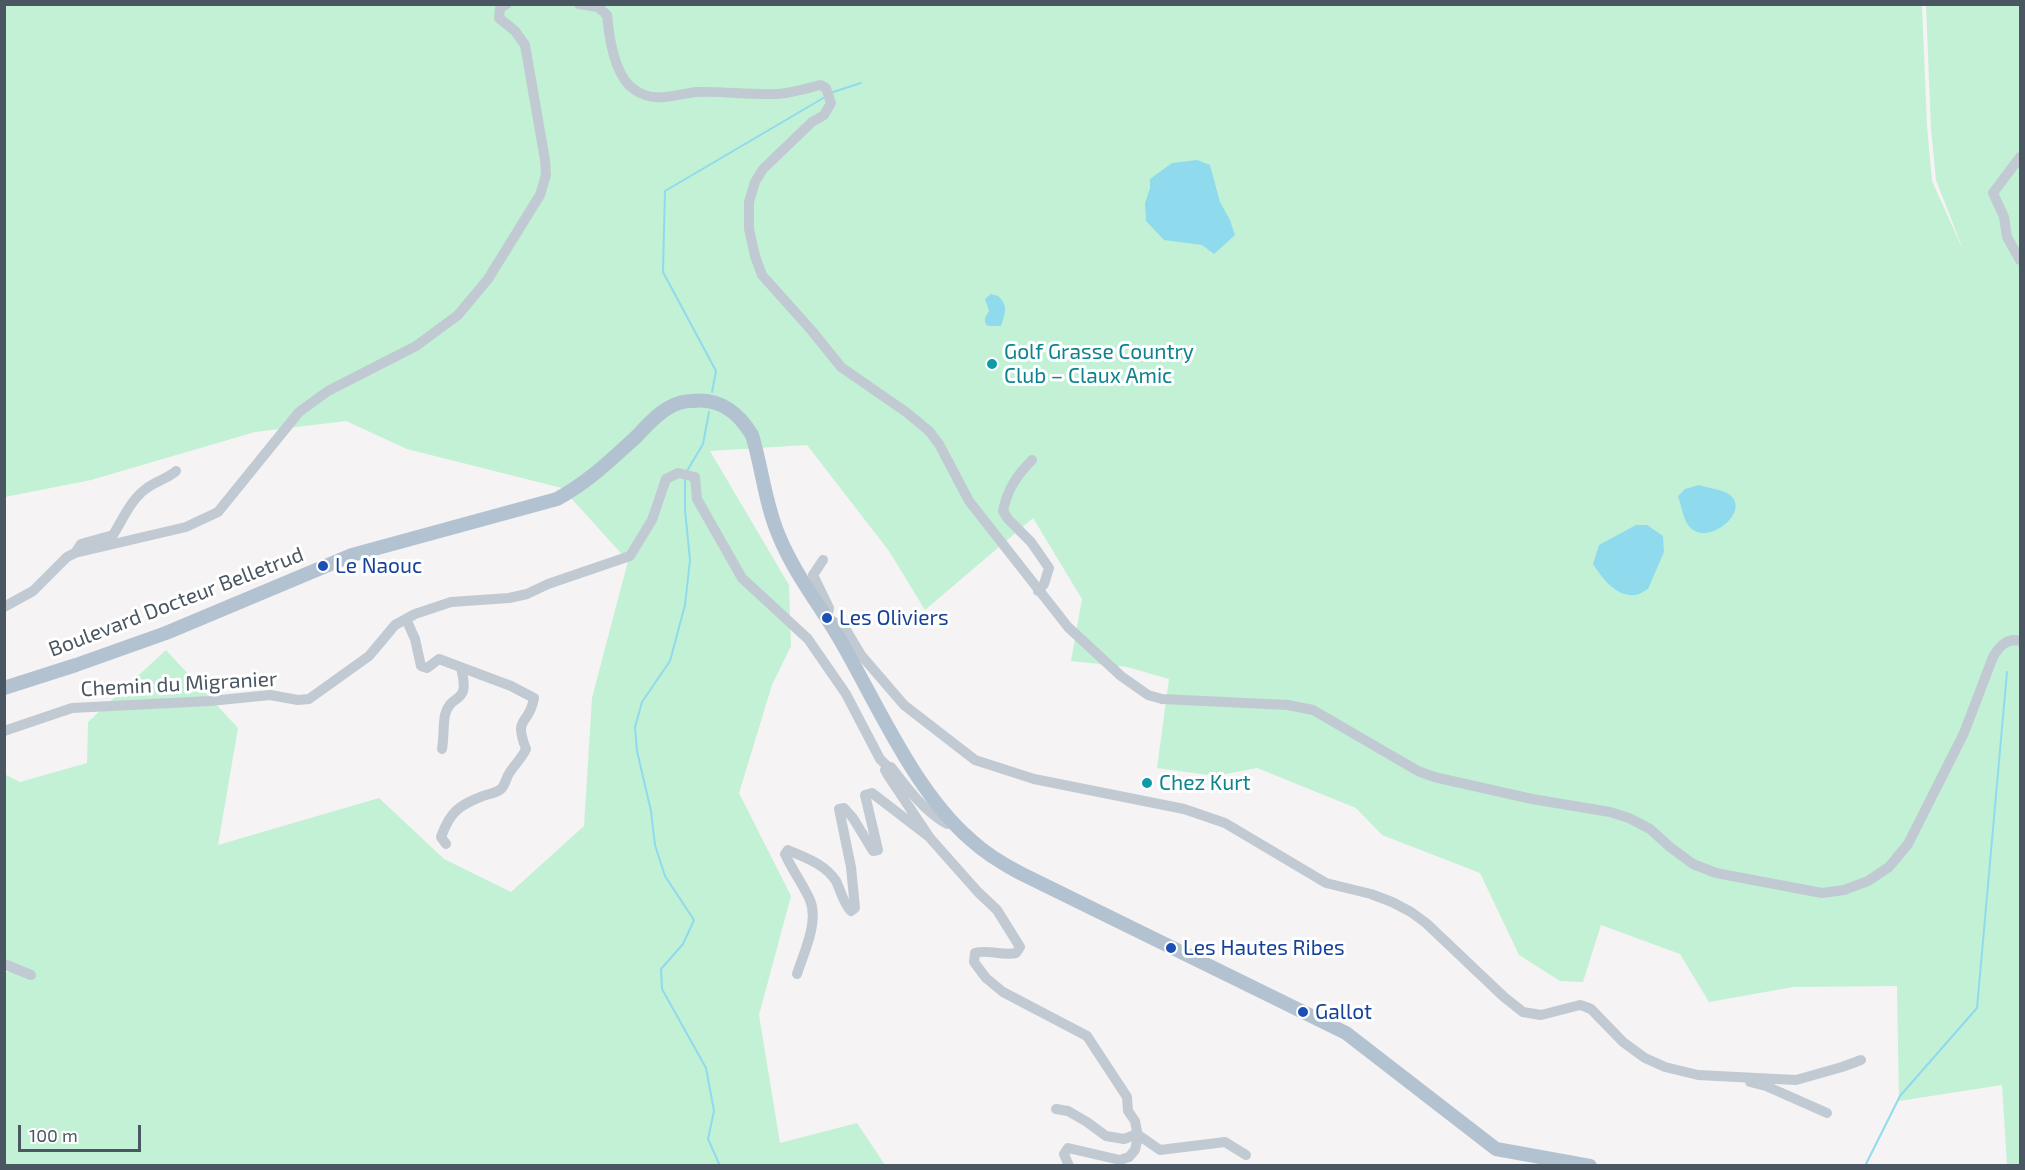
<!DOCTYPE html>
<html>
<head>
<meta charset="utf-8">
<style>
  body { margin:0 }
  #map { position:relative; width:2025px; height:1170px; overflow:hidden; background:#f5f3f3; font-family:"Exo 2",sans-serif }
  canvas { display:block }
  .frame { position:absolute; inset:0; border:6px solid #4a5661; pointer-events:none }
  .scale { position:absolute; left:18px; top:1125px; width:123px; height:27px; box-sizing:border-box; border:3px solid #4a5661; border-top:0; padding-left:8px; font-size:18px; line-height:21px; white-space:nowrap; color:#4a5661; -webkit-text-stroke:4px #fff; paint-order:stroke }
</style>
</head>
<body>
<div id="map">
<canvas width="2025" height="1170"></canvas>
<div class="frame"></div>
<div class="scale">100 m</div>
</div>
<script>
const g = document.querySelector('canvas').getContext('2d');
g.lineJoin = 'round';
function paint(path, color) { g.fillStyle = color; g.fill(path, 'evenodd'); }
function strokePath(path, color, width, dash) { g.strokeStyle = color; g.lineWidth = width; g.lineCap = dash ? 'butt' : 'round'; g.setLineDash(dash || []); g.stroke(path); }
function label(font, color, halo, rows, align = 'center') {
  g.font = font + ' "Exo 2",sans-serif'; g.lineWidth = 6; g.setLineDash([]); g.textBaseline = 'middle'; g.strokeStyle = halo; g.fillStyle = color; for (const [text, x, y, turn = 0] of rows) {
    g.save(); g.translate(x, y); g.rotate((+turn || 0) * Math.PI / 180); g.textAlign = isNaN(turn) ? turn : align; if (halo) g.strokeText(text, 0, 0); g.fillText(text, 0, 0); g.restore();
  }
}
paint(new Path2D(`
  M5,5H1922L1927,126L1932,181L1964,252L1936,180L1931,129L1926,5H2020V1165H2007L2002,1085L1899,1101L1897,986L1793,987L1709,1002L1680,954L1601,925L1583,982L1560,981L1519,955L1480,873L1382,835L1356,808L1257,768L1216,776L1157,768L1169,679L1127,667L1071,661L1082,599L1033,518L925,610L889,551L807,445L710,451L789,585L791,646L772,685L739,793L791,896L759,1015L780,1143L857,1123L885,1165H5L4,974L8,971L4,954V774L20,782L87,763L88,722L166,650L238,728L218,845L379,798L444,859L511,892L584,826L592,698L628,561L562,488L407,449L346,421L255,432L91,480L5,497Z`), '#c3f1d5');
paint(new Path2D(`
  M1197,160L1210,165L1220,202L1230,220L1235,235L1214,254L1202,245L1164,240L1146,221L1145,203L1150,188V179L1172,163Z
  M991,294L998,296C1009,306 1005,314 1001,326H988C982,321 986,316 989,311L985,299Z
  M1699,485C1708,488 1722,489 1730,495C1750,511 1712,543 1693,530C1683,523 1682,507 1678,496L1685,489Z
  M1636,525H1647L1663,536L1664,552L1648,589C1644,591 1639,595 1635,595C1616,597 1602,578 1593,564L1599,545Z`), '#90daee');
strokePath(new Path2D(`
  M833,92L861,83
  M712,392L716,371L663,272L665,191L825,97
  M687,471L703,444L709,412
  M685,479V510L690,560L685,605L670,661L642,702L635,727L637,751L651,811L655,845L665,876L694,920L683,944L661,969L662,989L706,1068L714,1111L708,1139L720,1166
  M2020,623V621
  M1865,1166L1900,1096L1977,1008L2007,672`), '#90daee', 2);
strokePath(new Path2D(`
  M579,4L598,7L607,15C609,37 614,77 635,90C655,104 675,94 697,92C723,91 749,95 775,94C790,94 805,89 820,85L826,88L831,103L824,115L812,122L763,169L755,182L749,202V229L755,256L762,275L812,331L841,367L906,412L929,431L939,444L969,501L1068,627L1121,676L1148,695L1162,699L1288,705L1313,710L1418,771L1434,777L1532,799L1610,812L1629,818L1650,829L1670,847L1693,864L1716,873L1822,893L1844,890L1868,881L1889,867L1908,844L1964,733L1993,657C1999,647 2007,637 2020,641
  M2020,157L1993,193L2004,217L2007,237L2020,260
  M1032,460C1017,475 1007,490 1003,511L1008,519L1031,542L1049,568L1044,584L1038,591
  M75,553L81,544L113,535C123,519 131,499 147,488C156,481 167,479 176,471
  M823,560L813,575L829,608L827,618L845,628L861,655L904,705L975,760L1034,779L1184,809L1225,823L1326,883L1371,894L1392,902L1411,912L1426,923L1504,997L1523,1012L1541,1015L1580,1005L1586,1007L1591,1009L1623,1042L1645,1058L1665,1067L1698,1075L1796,1080L1842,1067L1861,1060
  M4,607L33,591L67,557L75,553L186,527L218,512L299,412L328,391L416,346L458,315L488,279L540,195L546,175L545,160L525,45L515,31L499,18L500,8L507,4
  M406,619L415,639L421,666L427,668L439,659L511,686L534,698C529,727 513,715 526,749C522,758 515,764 510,772C506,777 506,784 501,789C496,793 489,794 483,796C459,805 450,812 441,837L446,844
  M4,731L72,708L210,701L270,695L298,700L309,699L369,656L395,625L415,614L451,602L509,598L527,594L548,584L630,556L652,520L666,479L678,473L695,477L697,499L742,578L808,639L846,694L880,759L887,766L891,767C907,788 924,811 947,824L952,821
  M442,749C444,738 443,725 445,715C451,691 471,707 461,668
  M887,766L885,770L889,777L930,838L978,892L997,910L1020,947L1016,953C1002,956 988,949 975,953L974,962L986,978L1003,992L1087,1036L1127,1097L1128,1111L1135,1121L1138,1137L1135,1150L1129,1157L1120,1160L1068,1148L1064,1154L1069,1166
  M4,964L31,975
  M797,974C804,952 819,922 810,900C803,884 792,870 785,854L788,850C806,858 825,864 836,881C841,891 843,903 851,911L855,908L851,867L839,809L844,808L853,818L873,851L878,850L865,795L872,793L928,836
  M1750,1082L1766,1086L1827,1113
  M1056,1109L1068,1111L1087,1122L1106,1136L1124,1139L1137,1134L1160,1150L1225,1142L1246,1155`), '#c1cad2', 10);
strokePath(new Path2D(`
  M4,688L76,665L166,633L352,555L557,499C587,483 611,460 636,437C646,426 657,414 670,407C677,403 685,401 692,401C720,398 738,412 752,435C762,467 765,504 779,536C794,573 819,604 839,638C877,703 914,791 971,840C986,854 1003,864 1020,873L1346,1033L1496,1149L1590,1166`), '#b3c2d1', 14);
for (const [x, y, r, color] of [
  [992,364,6,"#0f9aa8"],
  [323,566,6,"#1a4fb4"],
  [827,618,6,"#1a4fb4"],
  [1147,783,6,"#0f9aa8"],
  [1171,948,6,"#1a4fb4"],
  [1303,1012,6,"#1a4fb4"]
]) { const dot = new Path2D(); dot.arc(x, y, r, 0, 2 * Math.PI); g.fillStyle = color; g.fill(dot); strokePath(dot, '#fff', 2); }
label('21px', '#0d838f', '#fff', [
  ["Golf Grasse Country",1004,352],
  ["Club – Claux Amic",1004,376],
  ["Chez Kurt",1159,783]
], 'left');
label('21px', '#164399', '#fff', [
  ["Le Naouc",335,566],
  ["Les Oliviers",839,618],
  ["Les Hautes Ribes",1183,948],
  ["Gallot",1315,1012]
], 'left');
label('21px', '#4a5661', '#fff', [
  ["Boulevard Docteur Belletrud",176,602,-21],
  ["Chemin du Migranier",179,684,-3]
]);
</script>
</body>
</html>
